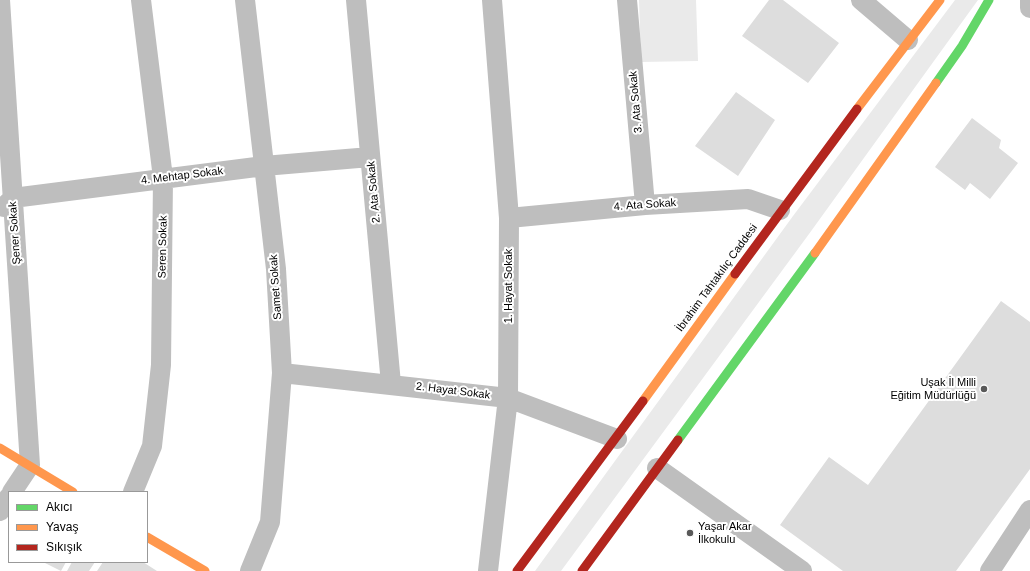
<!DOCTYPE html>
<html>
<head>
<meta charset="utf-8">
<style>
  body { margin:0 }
  #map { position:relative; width:1030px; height:571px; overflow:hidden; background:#fff; font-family:Helvetica,sans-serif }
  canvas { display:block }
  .legend { position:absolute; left:8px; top:491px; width:140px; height:72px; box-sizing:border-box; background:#fff; border:1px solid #999; margin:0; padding:5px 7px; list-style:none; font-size:12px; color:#000 }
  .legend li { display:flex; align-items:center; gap:8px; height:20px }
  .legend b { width:20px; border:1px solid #999 }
</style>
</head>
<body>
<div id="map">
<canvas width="1030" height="571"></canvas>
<ul class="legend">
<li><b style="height:5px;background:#63d668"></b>Akıcı</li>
<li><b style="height:5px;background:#ff974d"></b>Yavaş</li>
<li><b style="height:5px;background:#b3261e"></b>Sıkışık</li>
</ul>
</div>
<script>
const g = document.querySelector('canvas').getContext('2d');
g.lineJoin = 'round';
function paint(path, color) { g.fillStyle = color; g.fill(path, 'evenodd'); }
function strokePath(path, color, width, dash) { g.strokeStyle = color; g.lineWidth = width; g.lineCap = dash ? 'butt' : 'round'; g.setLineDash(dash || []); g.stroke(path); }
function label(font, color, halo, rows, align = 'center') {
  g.font = font + ' Helvetica,sans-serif'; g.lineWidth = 4; g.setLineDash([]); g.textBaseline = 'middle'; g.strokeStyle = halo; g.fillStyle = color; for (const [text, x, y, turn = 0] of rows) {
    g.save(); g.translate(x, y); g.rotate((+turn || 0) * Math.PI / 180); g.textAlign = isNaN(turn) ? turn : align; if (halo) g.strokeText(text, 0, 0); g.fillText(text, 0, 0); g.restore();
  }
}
paint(new Path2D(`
  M639,0H696L698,61L641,62Z
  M955,0H978L809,234L561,571H535L793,216Z`), '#eaeaea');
paint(new Path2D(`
  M769,0H783L839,43L808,83L742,36Z
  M736,92L775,120L738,176L695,146Z
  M972,118L1001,140L999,148L1018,163L990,199L970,183L965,190L935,167Z
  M1001,301L1030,322V469L956,571H843L780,525L829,457L868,485Z
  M43,562H66L61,571Z
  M72,562H95L89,571H67Z
  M103,562H143L157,571H97Z`), '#ddd');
strokePath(new Path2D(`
  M0,0L30,465L12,492
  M245,0L276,269L282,373L270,522L250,571
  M356,0L391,384
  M627,0L645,205
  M861,0L908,40
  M1030,0V8
  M4,207L13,198L264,166L370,157
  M509,218L645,205L748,199L780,210
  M282,373L508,398L617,439
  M657,468L802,571
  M133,492L152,446L161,365L163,178L141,0
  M0,511L9,497
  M488,571L508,398L509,218L492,0
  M990,571L1030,510`), '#bebebe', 20);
strokePath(new Path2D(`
  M936,83L962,46L989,0
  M678,440L815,253`), '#63d668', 9);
strokePath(new Path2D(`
  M857,109L940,0
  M815,253L936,83
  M643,401L735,274
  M0,448L73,492
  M147,537L205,571`), '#ff974d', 9);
strokePath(new Path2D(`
  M735,274L857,109
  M517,571L643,401
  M582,571L678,440`), '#b3261e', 9);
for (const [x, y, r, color] of [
  [984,389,4,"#595959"],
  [690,533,4,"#595959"]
]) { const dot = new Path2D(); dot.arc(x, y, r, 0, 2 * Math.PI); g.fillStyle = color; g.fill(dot); strokePath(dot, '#fff', 1.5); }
label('11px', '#000', '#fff', [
  ["3. Ata Sokak",636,102,-95],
  ["4. Mehtap Sokak",182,176,-7],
  ["2. Ata Sokak",374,192,-95],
  ["4. Ata Sokak",645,205,-4],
  ["Şener Sokak",15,233,-94],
  ["Seren Sokak",163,247,-89],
  ["İbrahim Tahtakılıç Caddesi",717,278,-54],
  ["1. Hayat Sokak",509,286,-90],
  ["Samet Sokak",276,287,-94],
  ["2. Hayat Sokak",453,391,7]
]);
label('11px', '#000', '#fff', [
  ["Uşak İl Milli",976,383],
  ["Eğitim Müdürlüğü",976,396],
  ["Yaşar Akar",698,527,"left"],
  ["İlkokulu",698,540,"left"]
], 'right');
</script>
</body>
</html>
